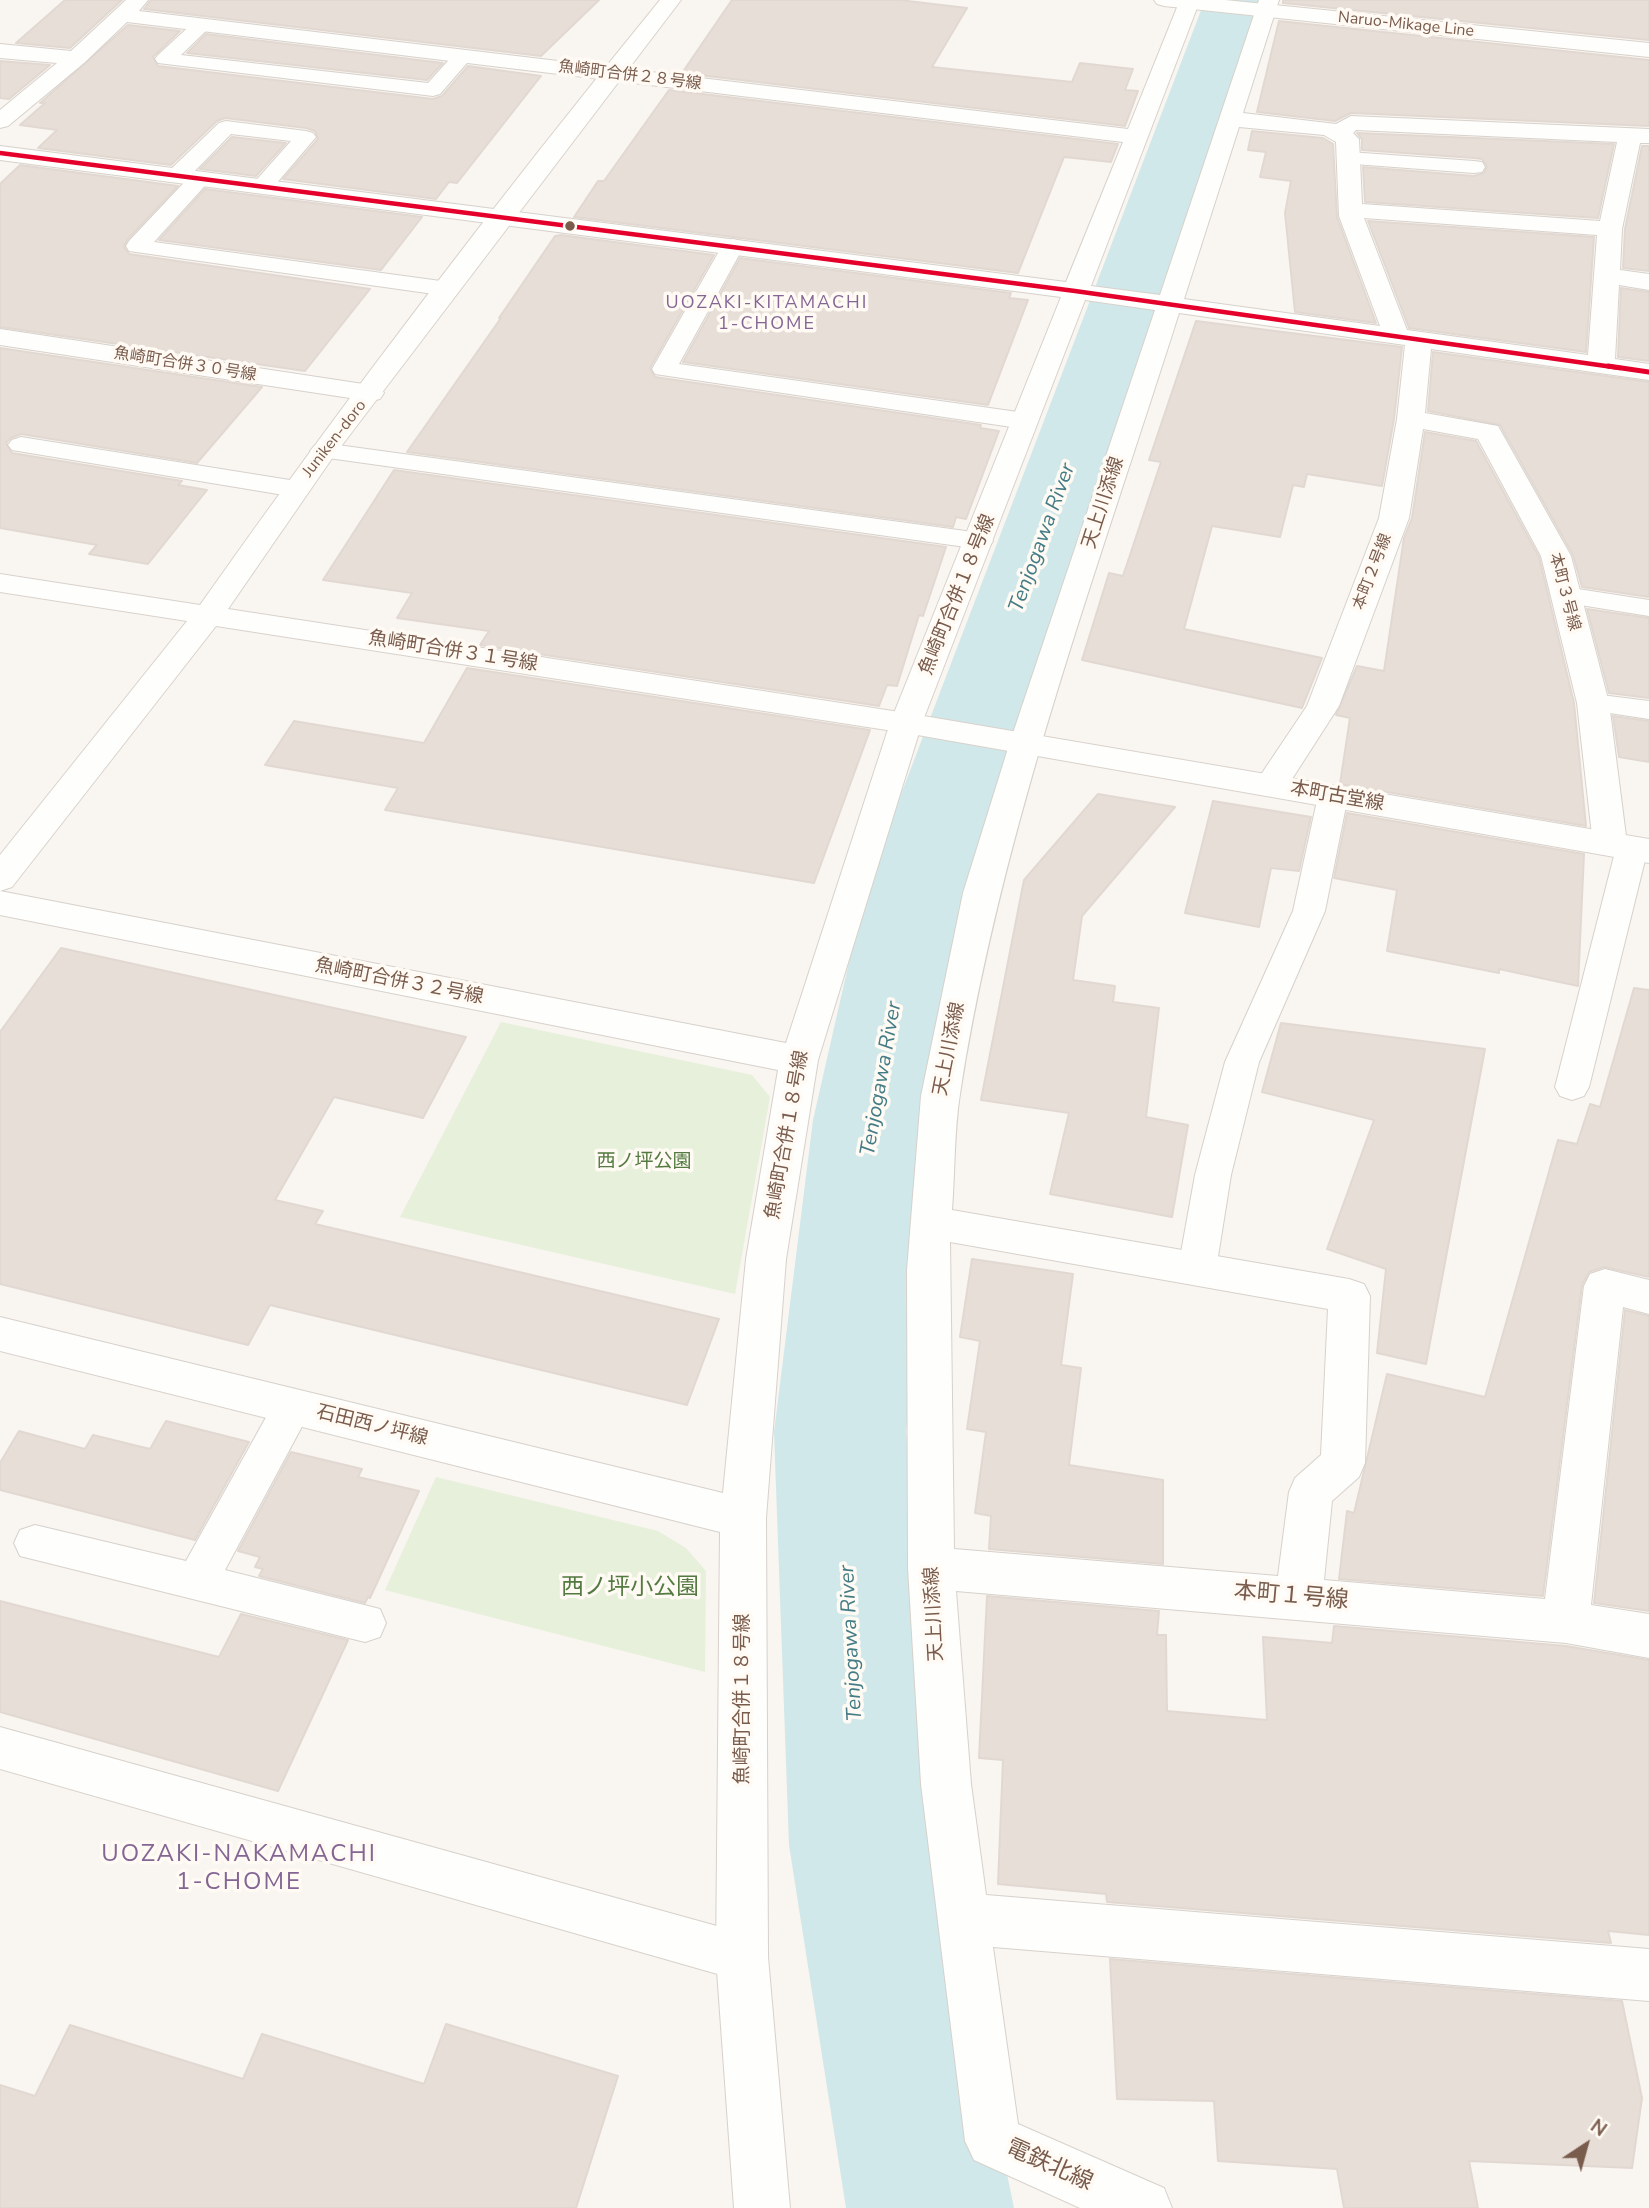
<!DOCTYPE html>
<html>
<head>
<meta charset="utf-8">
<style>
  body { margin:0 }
  #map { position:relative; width:1649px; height:2208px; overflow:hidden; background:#f9f5f0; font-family:"Nunito Sans",sans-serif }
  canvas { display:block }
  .north { position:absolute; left:1551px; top:2110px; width:70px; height:70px; -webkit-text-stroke:5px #fffaf3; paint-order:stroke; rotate:36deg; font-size:19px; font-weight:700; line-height:28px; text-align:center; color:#7a5c4d }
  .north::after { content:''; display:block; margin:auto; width:24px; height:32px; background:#7a5c4d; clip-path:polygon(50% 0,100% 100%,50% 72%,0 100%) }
</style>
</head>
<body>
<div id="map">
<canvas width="1649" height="2208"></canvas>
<div class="north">N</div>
</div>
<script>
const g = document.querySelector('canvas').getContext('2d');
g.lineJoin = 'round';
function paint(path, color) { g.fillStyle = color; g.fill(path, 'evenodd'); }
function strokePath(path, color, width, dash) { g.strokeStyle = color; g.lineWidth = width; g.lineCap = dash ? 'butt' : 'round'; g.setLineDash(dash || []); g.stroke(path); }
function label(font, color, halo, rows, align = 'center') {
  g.font = font + ' "Nunito Sans","Noto Sans JP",sans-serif'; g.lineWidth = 7; g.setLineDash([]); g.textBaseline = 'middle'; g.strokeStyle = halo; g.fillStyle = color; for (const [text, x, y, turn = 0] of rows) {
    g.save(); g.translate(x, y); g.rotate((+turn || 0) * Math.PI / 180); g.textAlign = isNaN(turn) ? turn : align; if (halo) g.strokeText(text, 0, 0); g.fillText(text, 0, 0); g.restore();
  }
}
paint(new Path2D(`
  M501,1022L752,1075L770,1097L735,1294L400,1217Z
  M436,1477L658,1531L686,1548L706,1571L705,1672L385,1590Z`), '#e7f0db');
paint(new Path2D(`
  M1205,0H1267L971,883L929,1120L906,1432L939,1845L1014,2208H846L789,1845L774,1432L813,1120L867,883Z`), '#d0e8ea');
const building = new Path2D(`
  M65,0H122L70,48L16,43Z
  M151,0H599L541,56L144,9Z
  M732,0H899L967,8L932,67L1072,82L1080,63L1133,69L1125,90L1138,91L1125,126L682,73Z
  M1283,0H1649V40L1283,3Z
  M1279,21L1649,60V126L1351,113L1335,121L1257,112Z
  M128,25L180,31L153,57L158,66L433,99L442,96L468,66L541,76L457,183L449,182L436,199L283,179L318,139L315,131L306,128L225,118L217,121L171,165L38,148L57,130L20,125L45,103H40Z
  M206,34L443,63L427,80L187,53Z
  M0,61L50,65L9,99L0,98Z
  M669,90L1118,144L1111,162L1064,157L1018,273L574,217L598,181H604Z
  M1252,131L1323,138L1333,144L1337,217L1376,323L1295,312L1285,213L1291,181L1260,177L1266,152L1248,150Z
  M1357,133L1614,144L1598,218L1365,202L1363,167L1474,176L1484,173L1487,166L1482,159L1474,158L1362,150V139Z
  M232,137L286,143L256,176L200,169Z
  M1642,146H1649V271L1623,268L1625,229Z
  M20,165L178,186L127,240L124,247L129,254L370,289L305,371L0,327V184Z
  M205,189L422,217L381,270L159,240Z
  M1368,221L1594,237L1586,352L1409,328Z
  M561,235L714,255L650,368L655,377L981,425L980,428L999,431L966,519L956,517L953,527L407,452L501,318H499L555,236Z
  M740,258L1011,293L1009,298L1028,300L988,405L683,362Z
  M1621,288L1649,292V361L1618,357Z
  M1196,321L1402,347L1394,419L1382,486L1307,474L1304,487L1293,485L1280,537L1212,526L1184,629L1322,658L1302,708L1082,660L1109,573L1123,576L1161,462L1149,460Z
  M0,348L262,387L197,463L21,434L11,438L6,443L12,453L182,481L178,485L207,490L148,564L89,554L97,545L0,528Z
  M1433,352L1649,382V597L1582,587L1573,555L1500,425L1428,411Z
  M1425,432L1476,441L1539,557L1574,703L1586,826L1340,784L1350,718L1336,715L1357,666L1384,671L1404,538L1412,518Z
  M394,470L946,547L923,616L919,615L897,686L887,685L879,706L480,645L489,631L397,618L412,593L323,580Z
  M1587,609L1649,618V698L1609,693Z
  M467,668L870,730L814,883L385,810L398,788L265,765L294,721L424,743Z
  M1613,716L1649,721V762L1619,757Z
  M1098,794L1175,807L1082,916L1073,980L1115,986L1113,1002L1159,1008L1146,1117L1188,1125L1172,1217L1050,1194L1069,1113L981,1100L1024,880Z
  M1213,801L1311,817L1299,871L1271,868L1259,927L1185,913Z
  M1347,813L1584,854L1578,986L1499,969V973L1387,951L1397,890L1334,878Z
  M61,948L466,1037L423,1118L334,1097L275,1200L323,1211L315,1224L719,1319L687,1405L270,1305L248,1345L0,1284V1032Z
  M1634,988L1649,990V1277L1604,1267L1589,1272L1582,1285L1543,1596L1339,1579L1347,1511L1354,1513L1387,1374L1485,1397L1558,1140L1577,1144L1590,1104L1600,1107Z
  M1281,1023L1485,1049L1426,1364L1377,1353L1386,1269L1327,1249L1374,1120L1262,1092Z
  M972,1259L1073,1274L1061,1365L1081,1368L1069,1465L1163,1480V1564L989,1549L991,1516L975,1513L986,1432L967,1429L980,1341L960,1337Z
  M1625,1310L1649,1316V1611L1594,1603Z
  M166,1421L249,1442L195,1540L0,1490V1463L19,1431L85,1449L93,1435L150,1449Z
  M291,1452L362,1469L358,1477L419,1491L370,1598L368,1597L365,1603L259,1576L263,1569L255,1567L260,1557L238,1551Z
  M987,1596L1159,1611L1157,1635H1166L1167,1711L1267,1720L1263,1637L1332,1643L1334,1626L1566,1646L1649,1660V1935L1608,1931L1611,1943L1107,1902L1106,1894L998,1884L1003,1760L979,1758Z
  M0,1601L219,1657L241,1614L348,1640L278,1791L0,1712Z
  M1110,1959L1622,2001L1642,2098L1632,2168L1469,2161L1478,2208H1344L1337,2169L1218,2161L1214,2101L1117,2099Z
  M446,2024L618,2076L576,2208H0V2085L35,2096L70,2025L243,2079L262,2034L424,2084Z`);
paint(building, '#e6ded7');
strokePath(building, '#e2d8d2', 2);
const lane = new Path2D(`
  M202,19L212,25L181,55L428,83L456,52H470L473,56L440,94L433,96L158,63L155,59L158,55L195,21Z
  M226,121L306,131L313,133L316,137L270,191H254L251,186L291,141L231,134L186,180H170L167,175L170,170L219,123Z
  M1349,152L1474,161L1482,162L1485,167L1482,172L1474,173L1341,163L1338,158L1341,153Z
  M201,172L209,173L212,178L154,242L448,282L456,284L460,289L456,294L448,296L129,251L126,246L129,241L193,173Z
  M733,239L741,241L744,246L679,364L1025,413L1034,416L1038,421L1034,426L1025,429L655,374L652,369L722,246L725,241Z
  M21,437L296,481L305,483L309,489L305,495L296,497L12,450L8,445L12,440Z
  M323,443L980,533L989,535L993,541L989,547L980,549L314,456L310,451L314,446Z
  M1565,587L1649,600V616L1555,601L1551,595L1555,589Z
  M1593,694L1649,701V719L1583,709L1578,703L1583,697Z
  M1333,786L1344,789L1348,796L1325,911L1259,1062L1231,1175L1216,1269L1210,1280L1197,1284L1184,1280L1178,1269L1195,1175L1225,1062L1293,911L1318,796L1322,789Z
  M1632,837L1643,841L1648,848L1589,1087L1584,1096L1572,1100L1560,1096L1555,1087L1616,848L1621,841Z
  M293,1389L307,1394L313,1406L225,1570L380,1609L386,1623L380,1637L365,1642L20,1556L14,1543L20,1530L35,1525L186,1561L279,1394Z
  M0,1727L742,1933L759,1940L766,1957L759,1974L742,1981L0,1769Z`);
const street = new Path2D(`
  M126,0H148L139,11L1128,129L1180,0H1200L1091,286L1160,295L1259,0H1279L1243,113L1336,124L1351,116L1649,129V143H1640L1622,229L1620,270L1649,274V290L1619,285L1615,359L1649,364V380L1431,349L1425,413L1498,426L1571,556L1609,703L1627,844L1622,852L1610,856L1598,852L1593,844L1577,703L1541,556L1478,439L1423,429L1409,518L1339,706L1283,793L1271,796L1259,793L1254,785L1307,706L1379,518L1397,419L1405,345L1179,313C1098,569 1001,829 960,1094C954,1132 955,1172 952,1210L1349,1279L1364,1284L1370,1296L1365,1463L1359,1477L1332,1501L1324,1580L1545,1599L1584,1286L1590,1274L1605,1269L1649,1280V1314L1623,1307L1591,1605L1649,1614V1658L1566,1643L956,1591L971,1784L986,1895L1649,1949V2001L993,1947L1018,2124L1164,2188L1172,2208H1080L974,2160L965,2141L921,1784L908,1568L907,1270L921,1096L963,893L1010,742L1155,310L1085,300L922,723L818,1060L786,1259L766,1518L768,1957L790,2208H734L716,1957L720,1532L0,1351V1317L723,1493L746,1259L778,1070L0,915V891L786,1043L890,723L1061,297L0,160V146L1066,282L1123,142L127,22L84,63L8,126L0,128V110L57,63L0,58V44L71,51ZM1239,127L1324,135L1336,142L1339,216L1380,326L1184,299ZM1356,130L1617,142L1600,221L1362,204L1359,139L1353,133ZM1364,218L1597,235L1588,355L1407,330ZM950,1242L1328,1309L1321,1455L1295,1478L1289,1492L1278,1576L954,1549Z
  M0,329L370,385L380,387L384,393L380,399L370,401L0,345Z`);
const secondary = new Path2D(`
  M660,0H681L333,457L228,609L906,713L1649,839V863L906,733L216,626L12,887L0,891V855L187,621L0,592V574L200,605C346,398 500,196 660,0Z
  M1154,0H1225L1649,43V57L1164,6L1157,4Z`);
strokePath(lane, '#d7d1cb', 2);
strokePath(street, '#d7d1cb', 2);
strokePath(secondary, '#d9d2cb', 2);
paint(lane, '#fefefd');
paint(street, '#fefefd');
paint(secondary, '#fefefd');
strokePath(new Path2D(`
  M0,153L1075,291L1620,368`), '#e4002b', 4.5);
strokePath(new Path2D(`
  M1608,366L1649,372`), '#e4002b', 5);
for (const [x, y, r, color] of [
  [570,226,6,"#7a5c4d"]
]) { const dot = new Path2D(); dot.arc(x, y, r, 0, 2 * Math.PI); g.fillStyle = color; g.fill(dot); strokePath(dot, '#fffaf3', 2.5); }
label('16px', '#7a5c4d', '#fffaf3', [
  ["Naruo-Mikage Line",1406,25,6],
  ["魚崎町合併２８号線",630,76,7],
  ["魚崎町合併３０号線",185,365,9],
  ["Juniken-doro",335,439,-52],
  ["本町２号線",1373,572,-69],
  ["本町３号線",1564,592,75]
]);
g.letterSpacing = '2px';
label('18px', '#846695', '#fffaf3', [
  ["UOZAKI-KITAMACHI",767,304],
  ["1-CHOME",767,325]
]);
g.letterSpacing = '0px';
label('19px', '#7a5c4d', '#fffaf3', [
  ["天上川添線",1104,503,-72],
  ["魚崎町合併１８号線",958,595,-68],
  ["魚崎町合併３１号線",453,652,9],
  ["本町古堂線",1337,797,10],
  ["魚崎町合併３２号線",399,982,11],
  ["天上川添線",950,1049,-79],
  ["魚崎町合併１８号線",788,1135,-80],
  ["石田西ノ坪線",372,1426,14],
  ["天上川添線",935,1614,-93],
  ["魚崎町合併１８号線",743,1699,-90]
]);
label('19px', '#537a41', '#fffaf3', [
  ["西ノ坪公園",644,1162]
]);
label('italic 21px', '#437c86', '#fffaf3', [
  ["Tenjogawa River",1043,538,-70],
  ["Tenjogawa River",882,1079,-80],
  ["Tenjogawa River",852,1643,-93]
]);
label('23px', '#537a41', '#fffaf3', [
  ["西ノ坪小公園",630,1588]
]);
label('23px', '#7a5c4d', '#fffaf3', [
  ["本町１号線",1291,1597,5],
  ["電鉄北線",1049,2166,24]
]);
g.letterSpacing = '2px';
label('24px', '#846695', '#fffaf3', [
  ["UOZAKI-NAKAMACHI",239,1855],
  ["1-CHOME",239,1883]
]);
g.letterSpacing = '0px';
</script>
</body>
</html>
